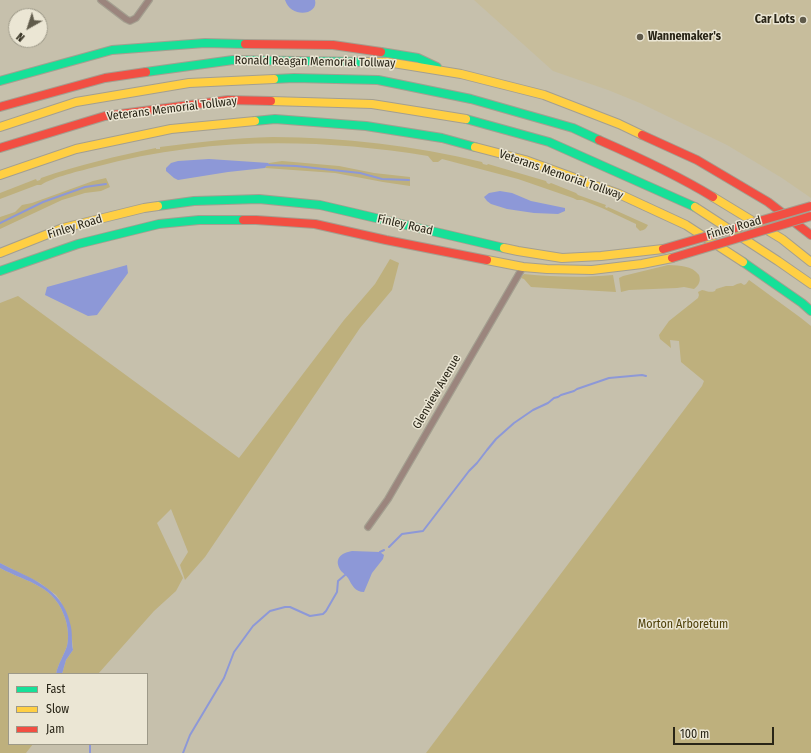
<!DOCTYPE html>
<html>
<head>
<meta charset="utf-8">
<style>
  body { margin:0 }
  #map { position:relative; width:811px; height:753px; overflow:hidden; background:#c6c0ac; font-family:"Fira Sans Condensed",sans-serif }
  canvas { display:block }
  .legend { position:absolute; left:8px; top:673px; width:140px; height:72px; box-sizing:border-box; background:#ebe6d4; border:1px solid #9d9988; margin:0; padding:5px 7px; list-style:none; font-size:12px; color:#292517 }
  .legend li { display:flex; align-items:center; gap:8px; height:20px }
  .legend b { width:20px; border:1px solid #9d9988 }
  .north { position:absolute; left:8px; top:8px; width:40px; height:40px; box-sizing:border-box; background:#ebe6d4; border:1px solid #9d9988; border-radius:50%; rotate:219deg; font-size:11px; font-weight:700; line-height:16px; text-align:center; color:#292517 }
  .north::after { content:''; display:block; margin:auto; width:14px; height:18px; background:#605b4b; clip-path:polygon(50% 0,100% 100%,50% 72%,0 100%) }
  .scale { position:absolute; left:673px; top:727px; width:101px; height:18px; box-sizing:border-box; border:2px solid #292517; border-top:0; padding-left:5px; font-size:12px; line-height:14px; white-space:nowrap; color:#292517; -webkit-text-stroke:3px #ebe6d4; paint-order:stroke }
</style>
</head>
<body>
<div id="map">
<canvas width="811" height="753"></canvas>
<ul class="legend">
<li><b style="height:5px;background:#16e098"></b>Fast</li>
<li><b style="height:5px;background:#ffcf43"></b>Slow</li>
<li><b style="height:5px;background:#f24e42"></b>Jam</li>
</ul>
<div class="north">N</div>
<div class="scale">100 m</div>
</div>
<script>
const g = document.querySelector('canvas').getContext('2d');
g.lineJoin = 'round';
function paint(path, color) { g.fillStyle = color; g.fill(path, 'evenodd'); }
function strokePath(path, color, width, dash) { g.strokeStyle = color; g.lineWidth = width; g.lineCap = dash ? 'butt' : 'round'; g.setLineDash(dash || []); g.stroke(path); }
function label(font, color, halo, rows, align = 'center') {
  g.font = font + ' "Fira Sans Condensed",sans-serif'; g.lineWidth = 3; g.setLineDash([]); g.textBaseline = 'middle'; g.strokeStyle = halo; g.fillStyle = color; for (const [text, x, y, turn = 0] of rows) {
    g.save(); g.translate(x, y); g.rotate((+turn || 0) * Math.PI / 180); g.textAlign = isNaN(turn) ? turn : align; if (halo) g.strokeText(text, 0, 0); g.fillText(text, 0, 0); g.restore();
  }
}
paint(new Path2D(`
  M474,0H811V198L782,178L727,145L640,103L608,90L553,71Z`), '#c7bd9c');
paint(new Path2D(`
  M273,137C344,137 414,146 482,162L483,164L487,165L488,164L546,181L547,183L549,184L551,183L576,193L578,195L606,205L605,207L607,208L608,207L648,225C646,229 644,230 640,231L636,227V224L602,208L582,200H577L573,198L518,179L442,159L438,162H433L428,156C317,138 205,137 95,167C80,171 53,177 41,185H37L0,199V193L36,179L37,181L40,180L41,178C78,165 117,156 156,148V149H160V147C198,142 235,138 273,137Z
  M282,161L339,166L374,173L410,177V186L383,182L335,173L265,168L269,163Z
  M106,178L110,187L101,191L85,193L62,200L0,229V217L15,212L22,205L32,203L93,181Z
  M390,259L399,263L392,290L360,328L205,557L185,580L180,565L188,552L171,509L157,523L183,578L176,591L154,611L98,674H62L66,660L73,650L72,639L61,602L56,595L40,583L0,563V303L18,296L239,458L344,320L375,284Z
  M668,265C681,266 691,265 699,275C701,281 699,285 694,289L684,287L677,288L629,290L621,292L619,278L623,276Z
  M524,274C554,277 583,278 613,275L616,292L531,287L524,279L521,278Z
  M749,280L801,318L811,326V753H426L702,386L704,381L681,362L679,341L670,340L671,348L660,339L659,335L669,321L698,298L699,295L698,292L702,290C707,291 710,293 715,291L716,289L726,286H733L737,284L741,283L744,285L746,284Z
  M0,568C28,583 56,585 66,621C68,629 69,638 67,646C64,655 58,664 56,674H9V744H33L26,753H0Z`), '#beb07d');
paint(new Path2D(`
  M285,0H315C319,15 291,19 285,0Z
  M209,159L269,163L265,168L228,172L178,180L174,178L166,171V168L171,163L178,161Z
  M500,191L512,193L531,201L565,208V211L558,214L534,213L507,209L491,204L487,201L484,197L489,193Z
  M127,265L128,273L97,315L88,316L45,295L47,287Z
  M352,551L380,552L384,555L383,559L372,573L364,592C355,592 352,585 348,578C346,575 343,573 341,571C333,559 341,553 352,551Z
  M0,563C29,578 62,587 70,623C73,632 71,641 73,650L66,660L62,674H56C58,664 64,655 67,646C69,638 68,629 66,621C56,585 28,583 0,568Z`), '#8d98d7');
strokePath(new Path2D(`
  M266,165L296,166L360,173L382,179L409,180
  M0,223L43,202L85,187L106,184
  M389,547L402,534L423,531L469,471L477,463L487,450L496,439L514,423L533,410L548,403L554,398L558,397L561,395L574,391L577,389L609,378L642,375L646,376
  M380,552L384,550
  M90,744V753
  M183,753L190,735L224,678L234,652L253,626L270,611L285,607H290L310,616L323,614L326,611L337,592L338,581L345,575`), '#8d98d7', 2);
const street = new Path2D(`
  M101,0L126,19L130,21L136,18L149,0
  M368,527L388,499L523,267`);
const fast = new Path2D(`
  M381,52L418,58L437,67
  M146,72L233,60L365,62
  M274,79L294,78L378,80L471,99L573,128L599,140
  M0,81L112,50L205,43L245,44
  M466,119L549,142L695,207
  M255,121L275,119L366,126L442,138L475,147
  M158,206L194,201L259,199L320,205L504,248
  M743,262L802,303L811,311
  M0,271L78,244L159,224L199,220H243`);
const slow = new Path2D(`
  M365,62H387L461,74L544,95L619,124L642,135
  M271,101L372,104L466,119
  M0,127L76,102L189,83L274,79
  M475,147L525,160L619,194L686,225L743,262
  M0,175L76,149L171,129L255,121
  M713,197L782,239L811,262
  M695,207L778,261L811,284
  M504,248L518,251L562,258L601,256L663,249
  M0,253L63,228L144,208L158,206
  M487,260L523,267L547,269L592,270L642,264L672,258`);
const jam = new Path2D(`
  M245,44L333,45L381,52
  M0,107L105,78L146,72
  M642,135L697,160L768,202L811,235
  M599,140C638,157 677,175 713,197
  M0,148L105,116L228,100L271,101
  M243,220H256L315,224L386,240L487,260`);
strokePath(street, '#a49f90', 8);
strokePath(fast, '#a49f90', 10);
strokePath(slow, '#a49f90', 10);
strokePath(jam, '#a49f90', 10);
strokePath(street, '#9b857d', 5.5);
strokePath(fast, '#16e098', 8);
strokePath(slow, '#ffcf43', 8);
strokePath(jam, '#f24e42', 8);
const jamBridge = new Path2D(`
  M663,249L811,206
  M672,258L811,216`);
strokePath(jamBridge, '#a49f90', 10, []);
strokePath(jamBridge, '#f24e42', 8);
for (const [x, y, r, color] of [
  [803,20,4,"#605b4b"],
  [640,37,4,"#605b4b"]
]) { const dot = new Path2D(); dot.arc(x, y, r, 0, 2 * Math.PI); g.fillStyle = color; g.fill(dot); strokePath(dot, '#ebe6d4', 1.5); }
label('bold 12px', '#292517', '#ebe6d4', [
  ["Car Lots",795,20],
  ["Wannemaker's",648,37,"left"]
], 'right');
label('12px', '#292517', '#ebe6d4', [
  ["Ronald Reagan Memorial Tollway",315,62,1],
  ["Veterans Memorial Tollway",172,109,-7],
  ["Veterans Memorial Tollway",561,175,19],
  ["Finley Road",405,225,13],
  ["Finley Road",75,227,-17],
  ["Finley Road",734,228,-16],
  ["Glenview Avenue",437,392,-60]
]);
label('12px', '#50420b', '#ebe6d4', [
  ["Morton Arboretum",683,625]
]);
</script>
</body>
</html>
